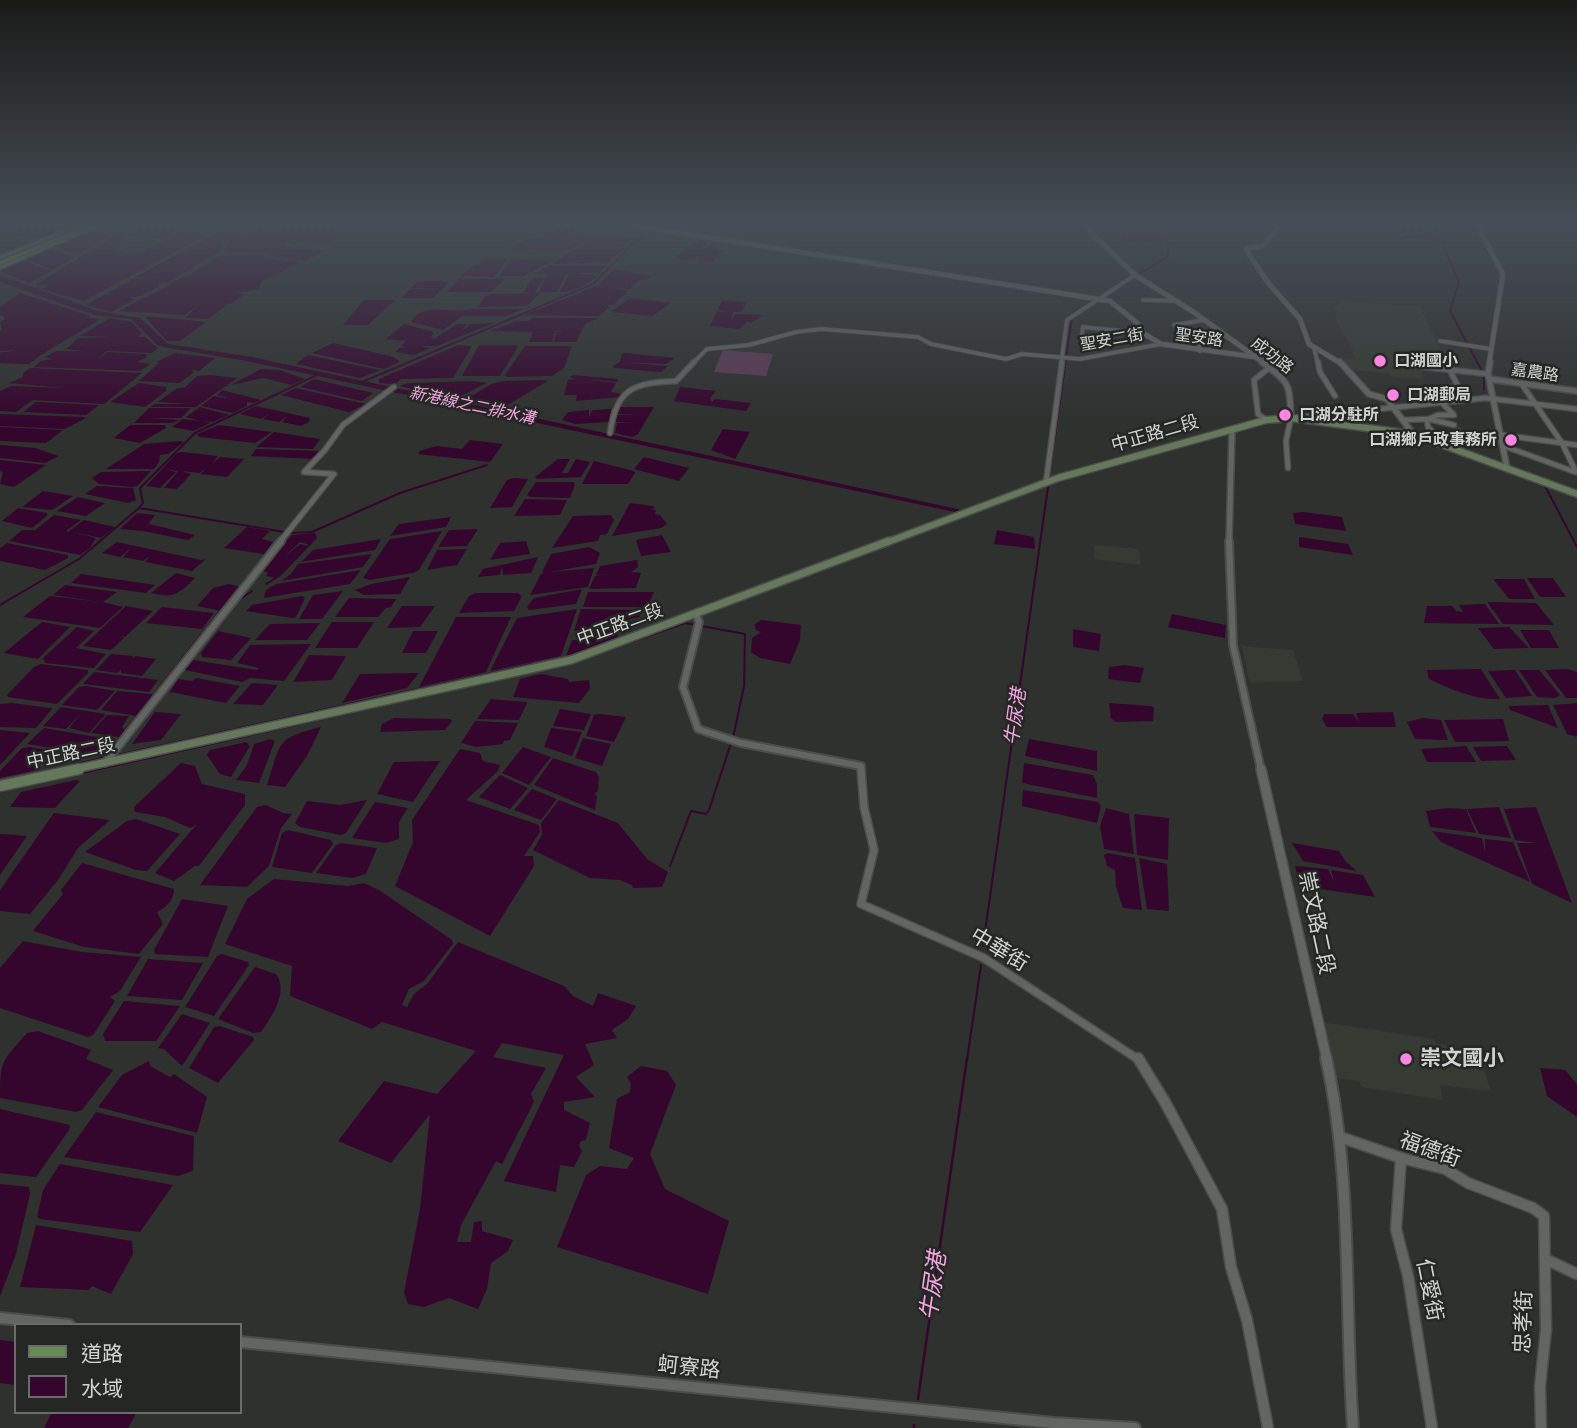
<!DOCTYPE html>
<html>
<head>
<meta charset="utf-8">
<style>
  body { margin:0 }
  #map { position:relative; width:1577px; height:1428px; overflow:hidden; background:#2f312e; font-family:"Roboto Serif","Noto Sans TC",serif }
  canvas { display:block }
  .legend { position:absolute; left:14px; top:1323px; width:228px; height:91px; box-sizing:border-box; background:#252725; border:2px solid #6a6c6a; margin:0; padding:9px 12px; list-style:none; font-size:21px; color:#d1d3d1 }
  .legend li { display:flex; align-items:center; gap:14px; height:35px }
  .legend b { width:35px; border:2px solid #6a6c6a }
</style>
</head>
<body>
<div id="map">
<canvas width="1577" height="1428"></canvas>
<ul class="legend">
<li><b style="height:9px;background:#678c55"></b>道路</li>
<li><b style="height:19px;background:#35062d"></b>水域</li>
</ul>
</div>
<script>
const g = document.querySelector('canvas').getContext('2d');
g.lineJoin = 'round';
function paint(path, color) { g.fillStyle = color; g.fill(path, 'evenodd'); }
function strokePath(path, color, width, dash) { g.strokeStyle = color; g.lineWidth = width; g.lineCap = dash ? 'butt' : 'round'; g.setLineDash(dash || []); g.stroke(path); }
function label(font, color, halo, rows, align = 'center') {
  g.font = font + ' "Roboto Serif","Noto Sans TC",serif'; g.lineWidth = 5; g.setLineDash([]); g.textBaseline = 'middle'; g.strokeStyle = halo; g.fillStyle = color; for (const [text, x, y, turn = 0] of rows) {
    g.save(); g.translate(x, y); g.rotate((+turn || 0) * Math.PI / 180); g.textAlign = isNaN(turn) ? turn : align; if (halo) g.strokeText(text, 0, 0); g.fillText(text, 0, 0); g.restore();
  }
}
paint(new Path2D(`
  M1344,301L1420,307L1443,355H1436L1443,361L1417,359L1424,380L1390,376L1389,373L1351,370L1341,360L1355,359L1352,348L1336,320L1335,306Z
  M1094,545L1139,549L1141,565L1094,559Z
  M1242,646L1293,650L1303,681L1249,682Z
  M1322,1022L1434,1039L1436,1043L1456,1047L1458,1052L1479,1055L1491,1091L1440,1085L1443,1100L1361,1087L1359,1081L1335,1078Z`), '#353a32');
paint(new Path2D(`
  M723,350L773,354L766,376L714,372Z`), '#5d3b55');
paint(new Path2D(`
  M0,223H39L35,226L41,223H75L60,227C50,245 20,234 6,234L9,232L0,231Z
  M140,223H200L165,239L127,235L121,239L120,247L116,249L117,252L137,254L191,228H219L84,301L41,289L49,285H35L109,239H116L110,238Z
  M236,223H276L262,226L273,228L278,223H357L342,231L330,244L294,240L283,246L323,251L305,261L266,256L280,248L270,252L223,253L228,250L223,249L230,242L223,244L220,251L167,283H158L160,286L138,297H129L135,299L111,312L86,305L135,278H169L135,277L227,228L254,227L240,237L252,234L261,226L228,227Z
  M1396,223L1431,225L1438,239L1402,238L1404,234L1400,233Z
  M104,224L125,228L78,254L60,249L77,240L61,248L52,246L90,233L86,232Z
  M565,224L608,225L602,229L577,231L598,232L591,237L549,238H589L569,250L508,249L529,239L542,238V235L554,231L553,229Z
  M1136,230L1141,240L1138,230H1163L1165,243L1123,240L1120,231Z
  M620,236L635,239L627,241L623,247H611L623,249L615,257H611L613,259L610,262L552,264L593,238Z
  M699,240L710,242L701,248L705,249L713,243H717L713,249L722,250L713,262L696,261L704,250L694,260L675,258Z
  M49,248L74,257L53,270L24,259Z
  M262,254L265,255L263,258L300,262L261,282L259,289L237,293L245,294L230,304H224L227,305L208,319L185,318L200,304L185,315L119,311L171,284L169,283L193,273L219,256Z
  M507,259L494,277L460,276L483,260Z
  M23,260L51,271L29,283L0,271Z
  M511,260L514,259L554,260L524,276H499Z
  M549,265H607L599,273H573L597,276C588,285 573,292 560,292L569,274H566L557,292H541L527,306L478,307L486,296L492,294L533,293L523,292L533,278H544L535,292L538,293L547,275L536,273Z
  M615,269L652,277L638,281L630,289L609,287L629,291L613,305H607L609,307L599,316L524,315L596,286L605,287L598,285Z
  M0,275L98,311L140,318L168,344L252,357L962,510L955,512L247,361L164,347L157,345L131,319L94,315L0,282Z
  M459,279H502L504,280L491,292H447Z
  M417,281H450L433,298H401L410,289H439L412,288Z
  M20,293L90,316L89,318L100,319C75,336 55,344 29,364L0,363V353L16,350L0,351V331L2,330L0,322L6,318L0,315V307Z
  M630,298L671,303L652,316L611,312Z
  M364,300H395L368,325H343Z
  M722,300L747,302L741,312H733L732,321L735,314L762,315L751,323L747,322L739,329L710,326L717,311L726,312L718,309Z
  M472,309H524L506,316H462L443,330L411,322C422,301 453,315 472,309Z
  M148,316L206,322L180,341H167L146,318Z
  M110,318L132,322L142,333L138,337H145L158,348L152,353L107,351L96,360L108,352L146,354L147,357L137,362L151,364L140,371L34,367L41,361L52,359L45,357L56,351H84L66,349L78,338L116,337L80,336Z
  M532,318H599L585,324L576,342H554L556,332L563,331H555L552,342H529L533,332H552L490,331L516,321H529Z
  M494,323L437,346H424L423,347L431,348L414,355L396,352L399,348L406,347L401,346L406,341L386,339L404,324L434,332L431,337L434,339L457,324H467L463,329H465L470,324Z
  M333,343L394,357L400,362L384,369L312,353Z
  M458,345L472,346L453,378L401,379L395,384L379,383V379Z
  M479,345H516L518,347L500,376H462Z
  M525,346H572L564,368L552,376L507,377L505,375Z
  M175,353L215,358L199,371L192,370L193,373L180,383L139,381L159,363L156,362Z
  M625,353L675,358L666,364L622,362L668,366L661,372L614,368L613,366L620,362L622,354Z
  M308,355L380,370L360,378L296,364Z
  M30,368L142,373L104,404L33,400L16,412L0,411V391L11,386L64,388L9,383L23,377V373Z
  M261,369L280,370L305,379L292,385L263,378L231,385Z
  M210,375L237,378L196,407H150L155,404H190L158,402L176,389L185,387L197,376Z
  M573,375L618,379L617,382L582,379L616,383L611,392L621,394L620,397L576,401L577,395H564L568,380L574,379L570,377Z
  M314,379L373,393L362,401L300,387Z
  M473,381L487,383L455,399L400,386L408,383Z
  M503,381L542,380L548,381L502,408L465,400L491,384Z
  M139,383L166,387V391L145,407L110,402Z
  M680,387L716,391L710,398L712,402L715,399L751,403L746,411L674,401Z
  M296,388L366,404L349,412L281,395Z
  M222,390L261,400L253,403L247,402V406L233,413L201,406L214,396L232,399L217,395Z
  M36,402L99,405L86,415L23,412Z
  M256,406L310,418L309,422L301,426L282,422L288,416L279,422L263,419L270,413L261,419L240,414Z
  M200,407L229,415L213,422L202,421L210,423L194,431L172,427L183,419L200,421L186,417Z
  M620,407H654L638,434L632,437L615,433L617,423H635L616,422L617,415H637L616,414Z
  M149,408H191L181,418H148L179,420L173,423H134Z
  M611,409L609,422L575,424L562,420L568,412L589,410V417L592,410Z
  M0,414L83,417L86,418L65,429L0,426Z
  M130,425H165L166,428L140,443L114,438Z
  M219,425L272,432L255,443L199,437L197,434Z
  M0,427L63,430L46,443L0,441Z
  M723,429L750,432L735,459L711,450Z
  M274,432L320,439L313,449L256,447Z
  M470,440L503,444L490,462L418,454L420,451L436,446L462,449Z
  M180,441L184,442L168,454L160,455L159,462L154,469H106L144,444Z
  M0,445L35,448L59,456L45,463L0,458Z
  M256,449L319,451L321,452L314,459L251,456Z
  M182,452L218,456L212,464L220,457L244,459L227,477L200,474L206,469L199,473L182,471L191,474L177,489L164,488L178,471L165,469L176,472L160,488L146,486L177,453Z
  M644,457L689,468L679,481L634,469Z
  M558,459H570L562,473H568L576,459L590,462L581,477L537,479L535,477Z
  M0,460L46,465L14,487L0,484L3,472L0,471Z
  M594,461L634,471L635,473L628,484H582Z
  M151,471L137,486L132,487L99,484L92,478L101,472Z
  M514,478L528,479L512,507L490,508L507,480Z
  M536,482H573L575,484L570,498L530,497L527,495Z
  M97,486L133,488L136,500L128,503L85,494Z
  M43,491L73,496L52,510L22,507Z
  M78,497L105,503L86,516L57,511Z
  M525,499L567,500L560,515L514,516Z
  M630,503L653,506L655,508L651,509L656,510L655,514L660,515L667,524L661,528L612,536Z
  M18,508L47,513V516L32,528L2,521Z
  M1303,512L1342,517L1346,531L1295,524L1293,513Z
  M137,513L155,515L145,529L149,524L195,535L188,540L143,531L120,529Z
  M54,515L81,520L66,531L68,532L84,520L115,527L101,538L73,532L96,538L90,548L80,555L9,541L22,530H35Z
  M611,515L614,520L607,534L600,535L598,541L552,548L573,516Z
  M451,517L446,527L390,536L399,524Z
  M247,527L270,531L262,539L273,542L264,554L224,548Z
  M478,529L467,546L438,547L449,530Z
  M997,530L1034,537L1035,549L994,544Z
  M442,531L419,570L413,573L369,580L363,578L390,539Z
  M315,533L317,538L310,545L300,542L284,557L300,544L308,546L276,578L266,576L268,572L262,571L292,535Z
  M662,535L671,552L641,556L636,540Z
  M1299,537L1348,544L1353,555L1299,547Z
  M381,539L375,550L301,562L313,550Z
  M526,541L530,554L490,560L500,543Z
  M117,542L201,560L206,559L192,571L145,562L150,556L143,561L123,557L131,548L120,557L102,553Z
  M7,543L68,555V558L45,570L0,561V548Z
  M589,547L600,553L596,564L550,572L594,568L588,587L530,595L541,574L544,573L542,572L551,554Z
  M467,549L457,565L427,570L437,550Z
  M372,554L363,567L281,581L291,574L298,564Z
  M538,557L531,573L503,575L502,566L500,575L478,577L483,569Z
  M637,560L638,567L631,572L641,573L636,588L589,589L595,576L606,574L596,575L600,566Z
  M361,570L350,584L264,598L266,590L276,584Z
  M176,573L195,578C178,594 175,599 151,593Z
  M81,574L155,585L146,593L71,583Z
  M410,577L400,594L364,595L355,590L371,584Z
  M1527,578H1553L1566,597H1540Z
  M1493,579H1524L1535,599H1509Z
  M229,584L241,587L221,611L197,606L213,588Z
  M65,585L117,592L103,602L123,607L100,628L23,617L50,596L100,602L53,595Z
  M582,589L576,604L529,610L527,607L534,598Z
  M343,591L322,619H299L313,595Z
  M588,592H654L647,607H583Z
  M475,593H518L522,596L514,611L459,613L469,596Z
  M302,596L305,598L296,617L292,618L246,611L252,605Z
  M349,598L396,599L391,607L386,608L378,617H335Z
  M1487,602L1536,603L1554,625L1503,624Z
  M1485,604L1499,624L1424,623L1427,606H1452L1456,611L1463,612L1459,605Z
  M126,606L153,611L125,637L121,636L124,638L111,650L83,646Z
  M402,606H435L420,627L387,628Z
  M162,607L214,613L202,629L146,623Z
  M577,609L561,656L490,671L517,618Z
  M581,609L638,610L640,617L574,631Z
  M1172,614L1226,625L1225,638L1168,627Z
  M456,617H511L486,672L419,687Z
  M761,620L801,625L800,640L790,664L760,658L751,652L752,638L761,632L756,630L754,625Z
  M42,622L70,627L38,659L4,653Z
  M332,622H374L357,648H315Z
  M320,623L307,640H255L270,624Z
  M77,627L94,631L76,648L106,654L94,668L45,663L43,658Z
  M617,627L618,639L566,656L572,640H580L585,632Z
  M1509,627L1529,648L1494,649L1478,628Z
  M1073,629L1101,634L1099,651L1073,647Z
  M1520,630H1549L1559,648H1531Z
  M218,631L251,638L231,660L202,657L201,653Z
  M413,631H438L426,653H402Z
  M311,644L284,681L250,678L242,682L185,670L193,660L257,670L259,668L237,663L250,645Z
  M111,654L133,656L132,659L135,656L156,659L142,676L121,673V670L117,673L96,670Z
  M309,655L346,656L332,680L293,682Z
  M41,664L88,670V673L57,704L8,697L7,695L34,667Z
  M1125,665L1144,668L1140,683L1108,679L1109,667Z
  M1481,669L1500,699C1475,700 1452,690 1429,679L1427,670Z
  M1567,669L1577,672V698H1566L1545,670Z
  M1515,670L1532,696L1506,698L1488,671Z
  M1519,670H1539L1560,695L1555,698L1537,697Z
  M94,672L158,680L149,692L83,684Z
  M419,673L407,688L342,703L360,674Z
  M541,674L568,679L569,682L589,680L590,689L579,703L513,697L520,679Z
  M196,678L240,686L226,703L170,692L178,679L192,681Z
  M252,683L278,685L263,705L233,704Z
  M86,686L115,691L97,710L62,705L79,687Z
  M117,691L152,694V696L136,716L101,710Z
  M491,699L526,702L527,703L519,720L477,719Z
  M12,703L51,708L52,709L36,728L0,727V704Z
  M1109,703L1151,706L1154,708L1153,721L1116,722L1111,718Z
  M1577,703V737L1567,734L1553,705Z
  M1548,705L1558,728L1510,710L1509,706Z
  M61,707L106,714L89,733L69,728L82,712L66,729L43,726Z
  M560,709L591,714L584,730L553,726Z
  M155,712L181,714L161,740L132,744Z
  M1393,712L1396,727H1327L1322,719L1324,714H1353L1359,722L1356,713Z
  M599,714L626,717L614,742L586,736L594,715Z
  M107,715L129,716L122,727L126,731L119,737L91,733Z
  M394,718L450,719L452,721L445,730L380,732L382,724Z
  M1423,718L1441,720L1448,740L1415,739L1407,722Z
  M1503,719L1509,741L1455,742L1444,720Z
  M475,721L518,723L510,740L504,741L503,744L477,747L461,743Z
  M321,727L307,756L285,787L267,785C282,741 274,739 321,727Z
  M44,728L108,739L100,756L27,744Z
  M551,728L582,732L572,756L544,747Z
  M0,730L30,733L0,765Z
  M583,738L611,744L602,766L575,758Z
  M270,739L275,741L259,783L236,780L247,765L254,744Z
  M1029,739L1097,751V771L1025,756Z
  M246,742L250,746L231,777L220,774L207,755L210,750Z
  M1466,746L1476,762H1427L1421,749Z
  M1507,746L1516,760L1481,761L1473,747Z
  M30,747L50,751L48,758L38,764L37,770L0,778V771L22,748Z
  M523,747L551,757L529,785L502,773Z
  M460,749L480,753L483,761L500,765L498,771L466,800L539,825L540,832L524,856H533L534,866L490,936L395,886L413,842L412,820Z
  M553,758L596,772L599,777L598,791L594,794L597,796L595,810L534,785Z
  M440,761L413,802L377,794L394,762Z
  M181,763L195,766L202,784L245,794V805L199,866H195L174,881L155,873L196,825L190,828L165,817L135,812L134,807Z
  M1024,763L1093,775L1097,784V798L1022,783Z
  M500,775L528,788L510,809L479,797Z
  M76,780L80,781L55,808L10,807L21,792Z
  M532,789L557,799L541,820L514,810Z
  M1023,790L1098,802L1101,806L1097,823L1022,806Z
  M367,800L346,833L341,835L300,827L295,823L307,801L340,805Z
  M559,800L618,823L647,859L668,872L662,887L633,888L632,885L620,880L590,878L533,850L542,835L541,823Z
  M375,802L408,808L399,822V839L386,843L352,838Z
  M266,805L283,813L292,814L281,828L269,866L247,887L200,885L257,807Z
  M1499,807L1511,838L1479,834L1467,809Z
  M1536,807L1572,903L1532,884L1517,843H1537L1515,840L1504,809Z
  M1106,808L1129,814L1134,854L1104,849L1100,826Z
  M1447,808L1466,809L1476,833L1430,827L1426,811Z
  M54,813L110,820L78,848L58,880L30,914L0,911V890Z
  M1134,814L1169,818L1168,860L1137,855Z
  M136,819L180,834L147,871L136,870L85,852L127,821Z
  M288,830L331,840L333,844L312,873L272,867L282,833Z
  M1432,831L1482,838L1485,852V839L1513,842L1530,882L1441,842Z
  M0,834L27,836L0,875Z
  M342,843L377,848L366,874L352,878L316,873L336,845Z
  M1292,843L1339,851L1346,862L1357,871L1303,861Z
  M1108,853L1135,858L1142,910L1123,908L1116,887L1115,870L1107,866L1104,855Z
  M1139,858L1167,864L1169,911L1147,909Z
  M82,863L174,889C174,900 166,908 157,912L163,924L139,954L84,947L33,931L63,894L61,890Z
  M1295,866L1328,869L1334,882L1331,870L1363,875L1375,897L1300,886Z
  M274,879L348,886L364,883L379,890L452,940L453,944L424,981L409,989L402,1005L407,1007L414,994L428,983L458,942L564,986L573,996L593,1006L598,993L636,1006L628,1019L612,1030L617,1038L585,1044L594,1065L576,1077L595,1097L564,1102V1110L590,1123L586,1140L581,1141L579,1146L582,1151L574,1167L560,1165L556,1192L504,1181L564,1055L502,1043L493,1057L546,1068L531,1094L534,1102L502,1164L496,1161L461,1225L457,1242H471L474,1222L482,1221V1231L513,1240L508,1251L491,1263L487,1289L478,1309L449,1298L424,1307L408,1304L404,1293L420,1209L430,1114L391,1163L338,1141L384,1081L437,1094L476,1051L382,1022L372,1029L290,996L292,966L225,944L247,899Z
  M182,899L228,906L208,957L155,954L154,950Z
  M23,941L82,952L141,957L120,991L110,997L115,1001L93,1035L88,1037L0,1008V968Z
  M222,954L248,962L249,965L214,1016L185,1007L217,956Z
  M148,959L203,963L182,1000L127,996Z
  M255,967L276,974C289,991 272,1017 261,1032L253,1033L218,1019Z
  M124,1001L180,1006L156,1041H105L103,1034Z
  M182,1014L210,1023L182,1066L164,1049L158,1048Z
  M220,1026L253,1037L254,1040L218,1083L189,1068L214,1027Z
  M38,1031L91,1050L86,1059L113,1070L82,1110L76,1112L0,1098C0,1059 2,1062 27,1033Z
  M149,1061L150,1066L170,1077L174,1074L207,1097L197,1133L98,1107L122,1075Z
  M641,1066L667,1071L676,1085L650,1154L665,1189L729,1221L708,1294L557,1247L586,1175L600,1166L627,1169L634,1158L609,1148L617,1099L630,1092L631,1084L627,1077Z
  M1540,1068L1565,1070L1577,1084V1117L1547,1096Z
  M0,1109L70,1125L69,1130L36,1177L0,1173Z
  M96,1112L194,1136L193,1171L178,1176L64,1157Z
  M60,1164L173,1185L140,1232L40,1219L37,1217L43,1190Z
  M0,1184L29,1187L30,1194L16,1254L0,1296Z
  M36,1225L132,1241L133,1254L111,1294L92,1286L89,1290L20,1287Z
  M0,1340L16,1342V1385L0,1383Z
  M52,1412H137L128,1428H44Z`), '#35062d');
strokePath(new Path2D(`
  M1433,223L1459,282L1450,311L1482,371
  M654,227L673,223
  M1121,286L1168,256L1166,223
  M1484,376V389
  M362,382L593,284L646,230
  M1049,477L1072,317
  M1545,486L1577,547
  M139,508L285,532
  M291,533L312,532L400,493L487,465
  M266,584L279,576L311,543
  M236,602L252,591
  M0,605L79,559L139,508L143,503L140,488L195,433L317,375
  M580,660L685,623L745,634L744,686L733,738
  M113,756L532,664
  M104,757L227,602
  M82,773L496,680
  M0,781L107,757
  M0,791L56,779
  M670,866L691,811L706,814L709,810L731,743
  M983,946L1048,487
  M967,1060L981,965`), '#35062d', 2);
strokePath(new Path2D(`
  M918,1399L967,1058
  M914,1425V1428`), '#35062d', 2.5);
const minorFar4 = new Path2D(`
  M1143,300L1178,301
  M1174,325L1199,344L1200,351
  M1174,325L1204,320
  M1082,335L1083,327L1143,333
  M1440,341L1491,349
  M1314,348L1318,364
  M692,364L707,349L749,345L796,332L822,329L918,337L931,344L1006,359L1022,354L1080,359L1161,344
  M1061,364L1067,320L1135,275`);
const minorFar3 = new Path2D(`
  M1318,362L1320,372L1335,396
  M1446,363L1458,386L1445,388L1440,394L1448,402
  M1423,367L1488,374
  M1521,383L1562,443L1576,472
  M1429,419L1438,415H1454L1442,403
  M1266,420L1258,414L1254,380L1269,368
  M1404,420L1429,419L1454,425
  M1427,420L1428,427L1446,445
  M610,433C616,388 634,383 676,381L694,362
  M1502,435L1577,445
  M1504,446L1575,472
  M1457,449L1458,431
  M1288,468L1286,441L1291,418L1486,398L1577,409
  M1046,482L1062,362
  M279,543L334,474L304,472L325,450L343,425L394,387`);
const minorFar2 = new Path2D(`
  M696,614L699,622L683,687L698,729L741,743L861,766V770
  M105,763L281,541`);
const minorFar1 = new Path2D(`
  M861,769L864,807L874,850L861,904L984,958L1139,1060`);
const minor = new Path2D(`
  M1138,1058L1165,1102L1222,1209L1231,1267L1247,1320L1268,1428
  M1340,1137L1401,1158L1445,1169L1468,1183L1533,1208L1544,1216L1546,1330L1540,1386L1541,1428
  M1401,1158L1396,1229L1408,1276L1432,1428
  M1545,1259L1577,1274`);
const tertiaryFar4 = new Path2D(`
  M617,223L1110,301L1137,323L1143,333L1161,344L1255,357
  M1081,223L1135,275L1195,313L1265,364
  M1291,223L1282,224L1262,246L1247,248L1248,253L1269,284L1300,319L1309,344L1342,364
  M1476,223L1503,274L1489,364`);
const tertiaryFar3 = new Path2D(`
  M1262,362C1291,384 1289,383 1291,418
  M1340,362L1369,394L1387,399L1413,434
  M1490,362L1488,374L1507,468
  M1489,379L1577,391
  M1229,543L1232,430`);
const tertiaryFar2 = new Path2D(`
  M1229,541L1233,645L1261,770`);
const tertiaryFar1 = new Path2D(`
  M1261,769L1327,1060`);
const tertiary = new Path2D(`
  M1326,1058C1353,1179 1344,1305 1353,1428
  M0,1318L69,1325
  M240,1342L1054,1423L1135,1428`);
const secondaryFar2 = new Path2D(`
  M885,543L1058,478L1266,420L1291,418L1413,434L1577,494`);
const secondaryFar1 = new Path2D(`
  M71,770L571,660L889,541`);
const secondary = new Path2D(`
  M0,786L79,769`);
const primary = new Path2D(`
  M83,223H88L0,259V256Z
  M101,223H106L0,269V266Z`);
const trunk = new Path2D(`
  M93,223H99L0,265V261Z`);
strokePath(minorFar4, '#4b4d4b', 5);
strokePath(minorFar3, '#4b4d4b', 7);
strokePath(minorFar2, '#4b4d4b', 10);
strokePath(minorFar1, '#4b4d4b', 10);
strokePath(minor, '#4b4d4b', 13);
strokePath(tertiaryFar4, '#4b4d4b', 6);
strokePath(tertiaryFar3, '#4b4d4b', 8);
strokePath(tertiaryFar2, '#4b4d4b', 10);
strokePath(tertiaryFar1, '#4b4d4b', 12);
strokePath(tertiary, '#4b4d4b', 14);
strokePath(secondaryFar2, '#4b4d4b', 9);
strokePath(secondaryFar1, '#4b4d4b', 10);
strokePath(secondary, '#4b4d4b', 13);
strokePath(primary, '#4b4d4b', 3);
strokePath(trunk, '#4b4d4b', 3);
strokePath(minorFar4, '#636562', 3.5);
strokePath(minorFar3, '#636562', 4.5);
strokePath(minorFar2, '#636562', 6);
strokePath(minorFar1, '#636562', 7);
strokePath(minor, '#636562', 10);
strokePath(tertiaryFar4, '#636562', 4.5);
strokePath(tertiaryFar3, '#636562', 5);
strokePath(tertiaryFar2, '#636562', 6);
strokePath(tertiaryFar1, '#636562', 9);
strokePath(tertiary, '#636562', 10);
strokePath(secondaryFar2, '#65785b', 6);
strokePath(secondaryFar1, '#65785b', 7);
strokePath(secondary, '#65785b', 10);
paint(primary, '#678c55');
paint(trunk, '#689950');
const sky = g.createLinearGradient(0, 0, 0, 423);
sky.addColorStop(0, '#1a1b19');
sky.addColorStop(0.53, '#474e57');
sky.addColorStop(1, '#474e5700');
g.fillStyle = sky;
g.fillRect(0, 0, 1577, 423);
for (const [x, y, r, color] of [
  [1380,361,7,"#fd86e3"],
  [1393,395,7,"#fd86e3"],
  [1285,415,7,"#fd86e3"],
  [1511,440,7,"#fd86e3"],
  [1406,1059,7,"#fd86e3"]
]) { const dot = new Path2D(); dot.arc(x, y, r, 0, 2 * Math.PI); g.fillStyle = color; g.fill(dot); strokePath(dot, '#252725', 2.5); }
label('16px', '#d1d3d1', '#252725', [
  ["聖安路",1199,338,8],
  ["聖安二街",1112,340,-10],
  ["成功路",1272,356,38],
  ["嘉農路",1535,373,8]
]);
label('bold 16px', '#d1d3d1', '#252725', [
  ["口湖國小",1394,361],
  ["口湖郵局",1407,395],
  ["口湖分駐所",1299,415],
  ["口湖鄉戶政事務所",1497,440,"right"]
], 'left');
label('italic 16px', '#f4a5e1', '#252725', [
  ["新港線之二排水溝",472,406,12]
]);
label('18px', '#d1d3d1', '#252725', [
  ["中正路二段",1155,434,-16],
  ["中正路二段",620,625,-20],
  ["中正路二段",71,754,-12]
]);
label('italic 19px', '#f4a5e1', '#252725', [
  ["牛尿港",1016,717,-82]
]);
label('21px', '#d1d3d1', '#252725', [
  ["崇文路二段",1316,923,78],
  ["中華街",999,950,31],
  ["福德街",1430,1150,20],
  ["仁愛街",1429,1290,79],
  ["忠孝街",1524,1322,-88],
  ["蚵寮路",689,1368,6]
]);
label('bold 21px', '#d1d3d1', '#252725', [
  ["崇文國小",1420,1059]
], 'left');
label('italic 23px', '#f4a5e1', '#252725', [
  ["牛尿港",934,1286,-82]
]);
</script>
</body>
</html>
